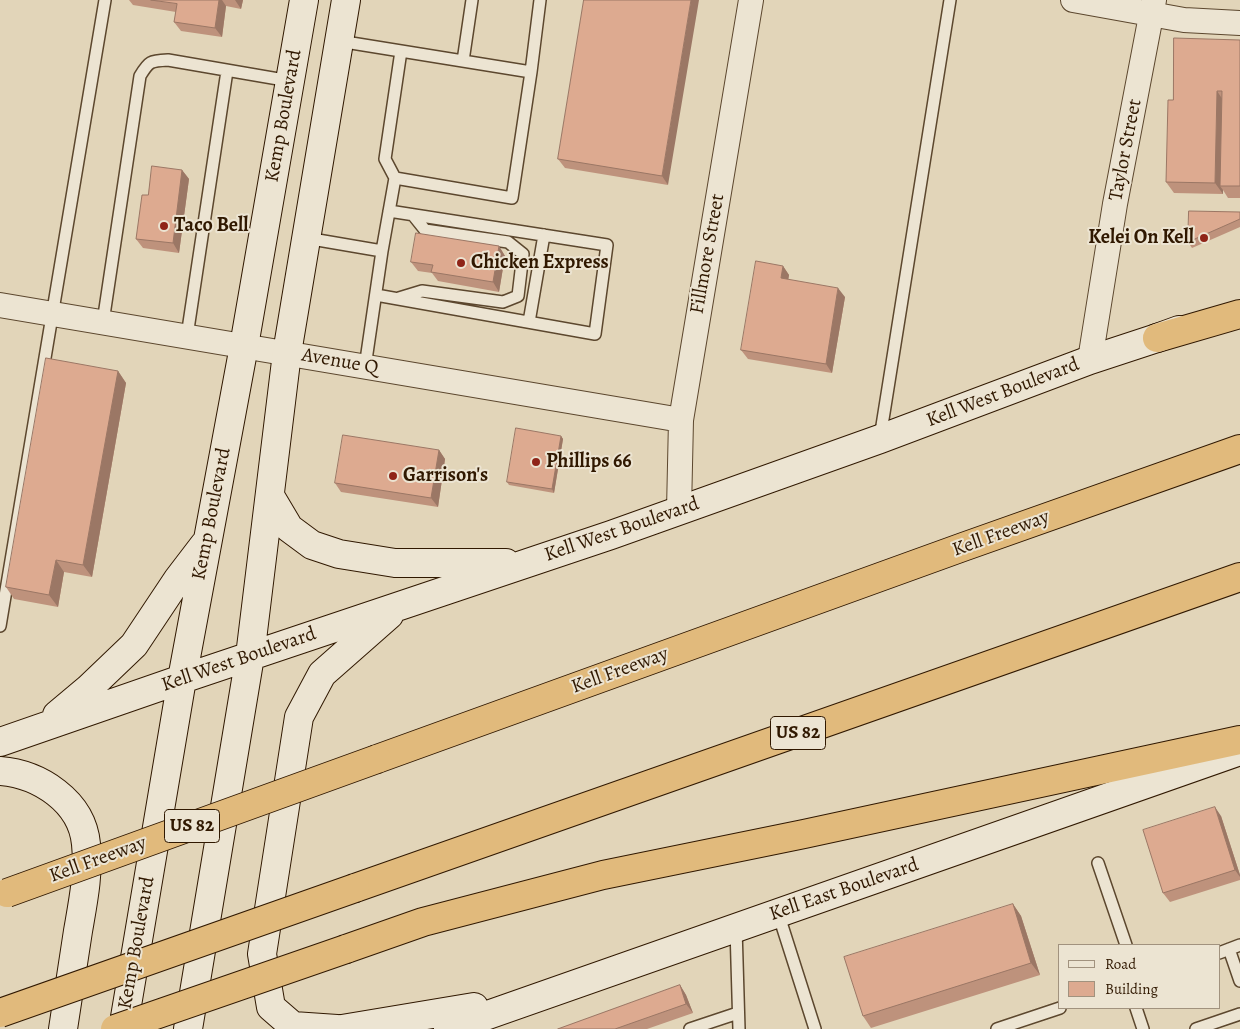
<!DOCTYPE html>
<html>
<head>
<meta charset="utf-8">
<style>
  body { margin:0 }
  #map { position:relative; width:1240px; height:1029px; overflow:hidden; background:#e2d5b9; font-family:Alegreya,serif }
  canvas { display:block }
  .legend { position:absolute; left:1058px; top:944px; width:162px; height:65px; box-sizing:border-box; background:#ece4d2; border:1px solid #a1927e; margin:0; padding:6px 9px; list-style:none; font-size:15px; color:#301800 }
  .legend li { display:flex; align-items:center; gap:10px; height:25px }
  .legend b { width:25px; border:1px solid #a1927e }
</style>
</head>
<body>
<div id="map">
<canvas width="1240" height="1029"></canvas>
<ul class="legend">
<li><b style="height:6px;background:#ece4d2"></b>Road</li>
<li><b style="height:14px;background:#ddaa90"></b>Building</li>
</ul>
</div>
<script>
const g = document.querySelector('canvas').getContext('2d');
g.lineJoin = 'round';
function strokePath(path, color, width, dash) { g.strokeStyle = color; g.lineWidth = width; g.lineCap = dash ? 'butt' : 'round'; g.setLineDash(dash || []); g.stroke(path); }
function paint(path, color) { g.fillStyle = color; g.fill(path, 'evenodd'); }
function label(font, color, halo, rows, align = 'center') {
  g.font = font + ' Alegreya,serif'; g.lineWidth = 4; g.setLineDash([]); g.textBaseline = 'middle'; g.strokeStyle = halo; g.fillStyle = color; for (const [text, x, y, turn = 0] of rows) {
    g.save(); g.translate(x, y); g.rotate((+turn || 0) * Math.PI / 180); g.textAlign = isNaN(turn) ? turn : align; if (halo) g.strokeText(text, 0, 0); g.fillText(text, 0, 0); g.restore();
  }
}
const lane = new Path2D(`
  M339,41L531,72L512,198L395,178L382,251
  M463,61L472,0
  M531,72L540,0
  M395,178L385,159L401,51
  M306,238L382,251L365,367
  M376,295L595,334L607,245L389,211
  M399,298L422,291L503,302L518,296L523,254L508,242L425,230L413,215
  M103,322L140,76C149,61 150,61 168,60L290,81
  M529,322L544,235
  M187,336L227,71
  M880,438L950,0
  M0,626L105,0
  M1098,863L1126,945
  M778,913L815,1029
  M736,928L739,1029
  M1229,949L1240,981
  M1219,953L1240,945
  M1136,1008L1143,1029
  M690,1029L738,1013
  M997,1029L1060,1008
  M1196,1029L1240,1014`);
const street = new Path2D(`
  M1073,0L1184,20L1240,23
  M0,305L681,420
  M1090,360L1115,204L1154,0
  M679,510L681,420L751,0`);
const secondary = new Path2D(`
  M270,496L289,528L312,545L339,554L395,563H506
  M57,715L88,689L134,645L178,579L204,545
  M0,742L182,679L611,535L880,439L1090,360L1157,338L1179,330
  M0,771C39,774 82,801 86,844C89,873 83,902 78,931C73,964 68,996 63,1029
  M123,1029L182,679L244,346L304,0
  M188,1029L250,656L287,353L346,0
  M337,1029L293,1026L271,1007L262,954L299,717L322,674L389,615
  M342,1029L474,1007
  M448,1029L1240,751`);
const highway = new Path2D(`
  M1157,338L1240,314
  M377,759L963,547L1240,449
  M355,888L1240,577
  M346,949L423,922L603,875L804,834L1240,740`);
strokePath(lane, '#5c472e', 14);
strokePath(street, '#5c472e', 26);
strokePath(secondary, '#301800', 30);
strokePath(highway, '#301800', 30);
strokePath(lane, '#ece4d2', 11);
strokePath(street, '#ece4d2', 24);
strokePath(secondary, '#ece4d2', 28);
strokePath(highway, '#e1ba7c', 28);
const highwayBridge = new Path2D(`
  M7,893L377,759
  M0,1013L355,888
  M115,1029L346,949`);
strokePath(highwayBridge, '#301800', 30, []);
strokePath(highwayBridge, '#e1ba7c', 28);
paint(new Path2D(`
  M129,0H243L241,9L226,6L222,37L181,31L174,22L176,12L133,5Z
  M584,0L668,185L565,168L558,159Z
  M1240,40V198H1228L1223,190V194L1174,193L1166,182L1173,100Z
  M182,170L189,179L179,253L143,248L136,239L148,195Z
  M1240,212V227L1192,248L1188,242Z
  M499,246L505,256L499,292L438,281L432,273L418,271L411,262Z
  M783,266L789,275L788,280L845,297L832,373L748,359L741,350Z
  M118,371L126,383L92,577L64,572L58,607L14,599L6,587Z
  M561,436L563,439L554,493L509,485L507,482Z
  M439,450L445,459L438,507L341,492L335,483Z
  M1221,816L1240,875V880L1170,902L1163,893Z
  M1013,904L1021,916L1040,975L871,1028L863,1016Z
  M680,985L686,995L693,1013L647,1029H558Z`), '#be927c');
paint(new Path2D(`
  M219,0H222L226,6L222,37L215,28Z
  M235,0H243L241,9Z
  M691,0H699L668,185L662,176Z
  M1217,91L1225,103L1220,186L1223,190V194L1215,183Z
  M182,170L189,179L179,253L173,243Z
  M499,246L505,256L499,292L493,282Z
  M783,266L789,275L787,287L781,278Z
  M838,288L845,297L832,373L826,364Z
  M118,371L126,383L92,577L83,565Z
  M561,436L563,439L554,493L552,489Z
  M439,450L445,459L438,507L431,498Z
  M56,560L64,572L58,607L49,595Z
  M1215,807L1221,816L1240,875V877L1235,870Z
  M1013,904L1021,916L1040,975L1031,963Z
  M680,985L686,995L693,1013L686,1004Z`), '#9b7765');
const building = new Path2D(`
  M151,0H219L215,28L174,22L177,4Z
  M584,0H691L662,176L558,159Z
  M1174,38L1240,40V186H1220L1222,91H1217L1215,183L1166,182L1168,100H1173Z
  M152,166L182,170L173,243L136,239L142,195H148Z
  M1189,211L1240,212V219L1188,242Z
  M416,233L499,246L493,282L431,272L433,265L411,262Z
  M756,261L783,266L781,278L838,288L826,364L741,350Z
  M46,358L118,371L83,565L56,560L49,595L6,587Z
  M516,428L561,436L552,489L507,482Z
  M343,435L439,450L431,498L335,483Z
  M1215,807L1235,870L1163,893L1143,830Z
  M1013,904L1031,963L863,1016L844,957Z
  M680,985L686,1004L615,1029H558Z`);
paint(building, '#ddaa90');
strokePath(building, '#9b7765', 1);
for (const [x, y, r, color] of [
  [164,226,5,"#8f2418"],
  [1204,238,5,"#8f2418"],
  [461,263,5,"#8f2418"],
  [536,462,5,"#8f2418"],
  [393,476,5,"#8f2418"]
]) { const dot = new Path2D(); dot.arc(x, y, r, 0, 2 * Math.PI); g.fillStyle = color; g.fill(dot); strokePath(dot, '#ece4d2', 2); }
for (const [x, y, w] of [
  [798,733,55],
  [192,826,55]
]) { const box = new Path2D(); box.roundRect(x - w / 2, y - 16.5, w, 33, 4); g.fillStyle = '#ece4d2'; g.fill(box); strokePath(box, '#301800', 1); }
label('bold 19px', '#301800', null, [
  ["US 82",798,733],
  ["US 82",192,826]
]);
label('20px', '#301800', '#ece4d2', [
  ["Kemp Boulevard",284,116,-80],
  ["Taylor Street",1126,150,-79],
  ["Fillmore Street",708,254,-80],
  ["Avenue Q",340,362,10],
  ["Kell West Boulevard",1003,393,-21],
  ["Kemp Boulevard",212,514,-79],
  ["Kell West Boulevard",622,530,-19],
  ["Kell Freeway",1001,534,-20],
  ["Kell West Boulevard",239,660,-19],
  ["Kell Freeway",620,671,-20],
  ["Kell Freeway",98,860,-20],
  ["Kell East Boulevard",844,890,-19],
  ["Kemp Boulevard",137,943,-80]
]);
label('bold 20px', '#301800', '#ece4d2', [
  ["Taco Bell",174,226],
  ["Kelei On Kell",1194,238,"right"],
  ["Chicken Express",471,263],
  ["Phillips 66",546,462],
  ["Garrison's",403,476]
], 'left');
</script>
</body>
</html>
